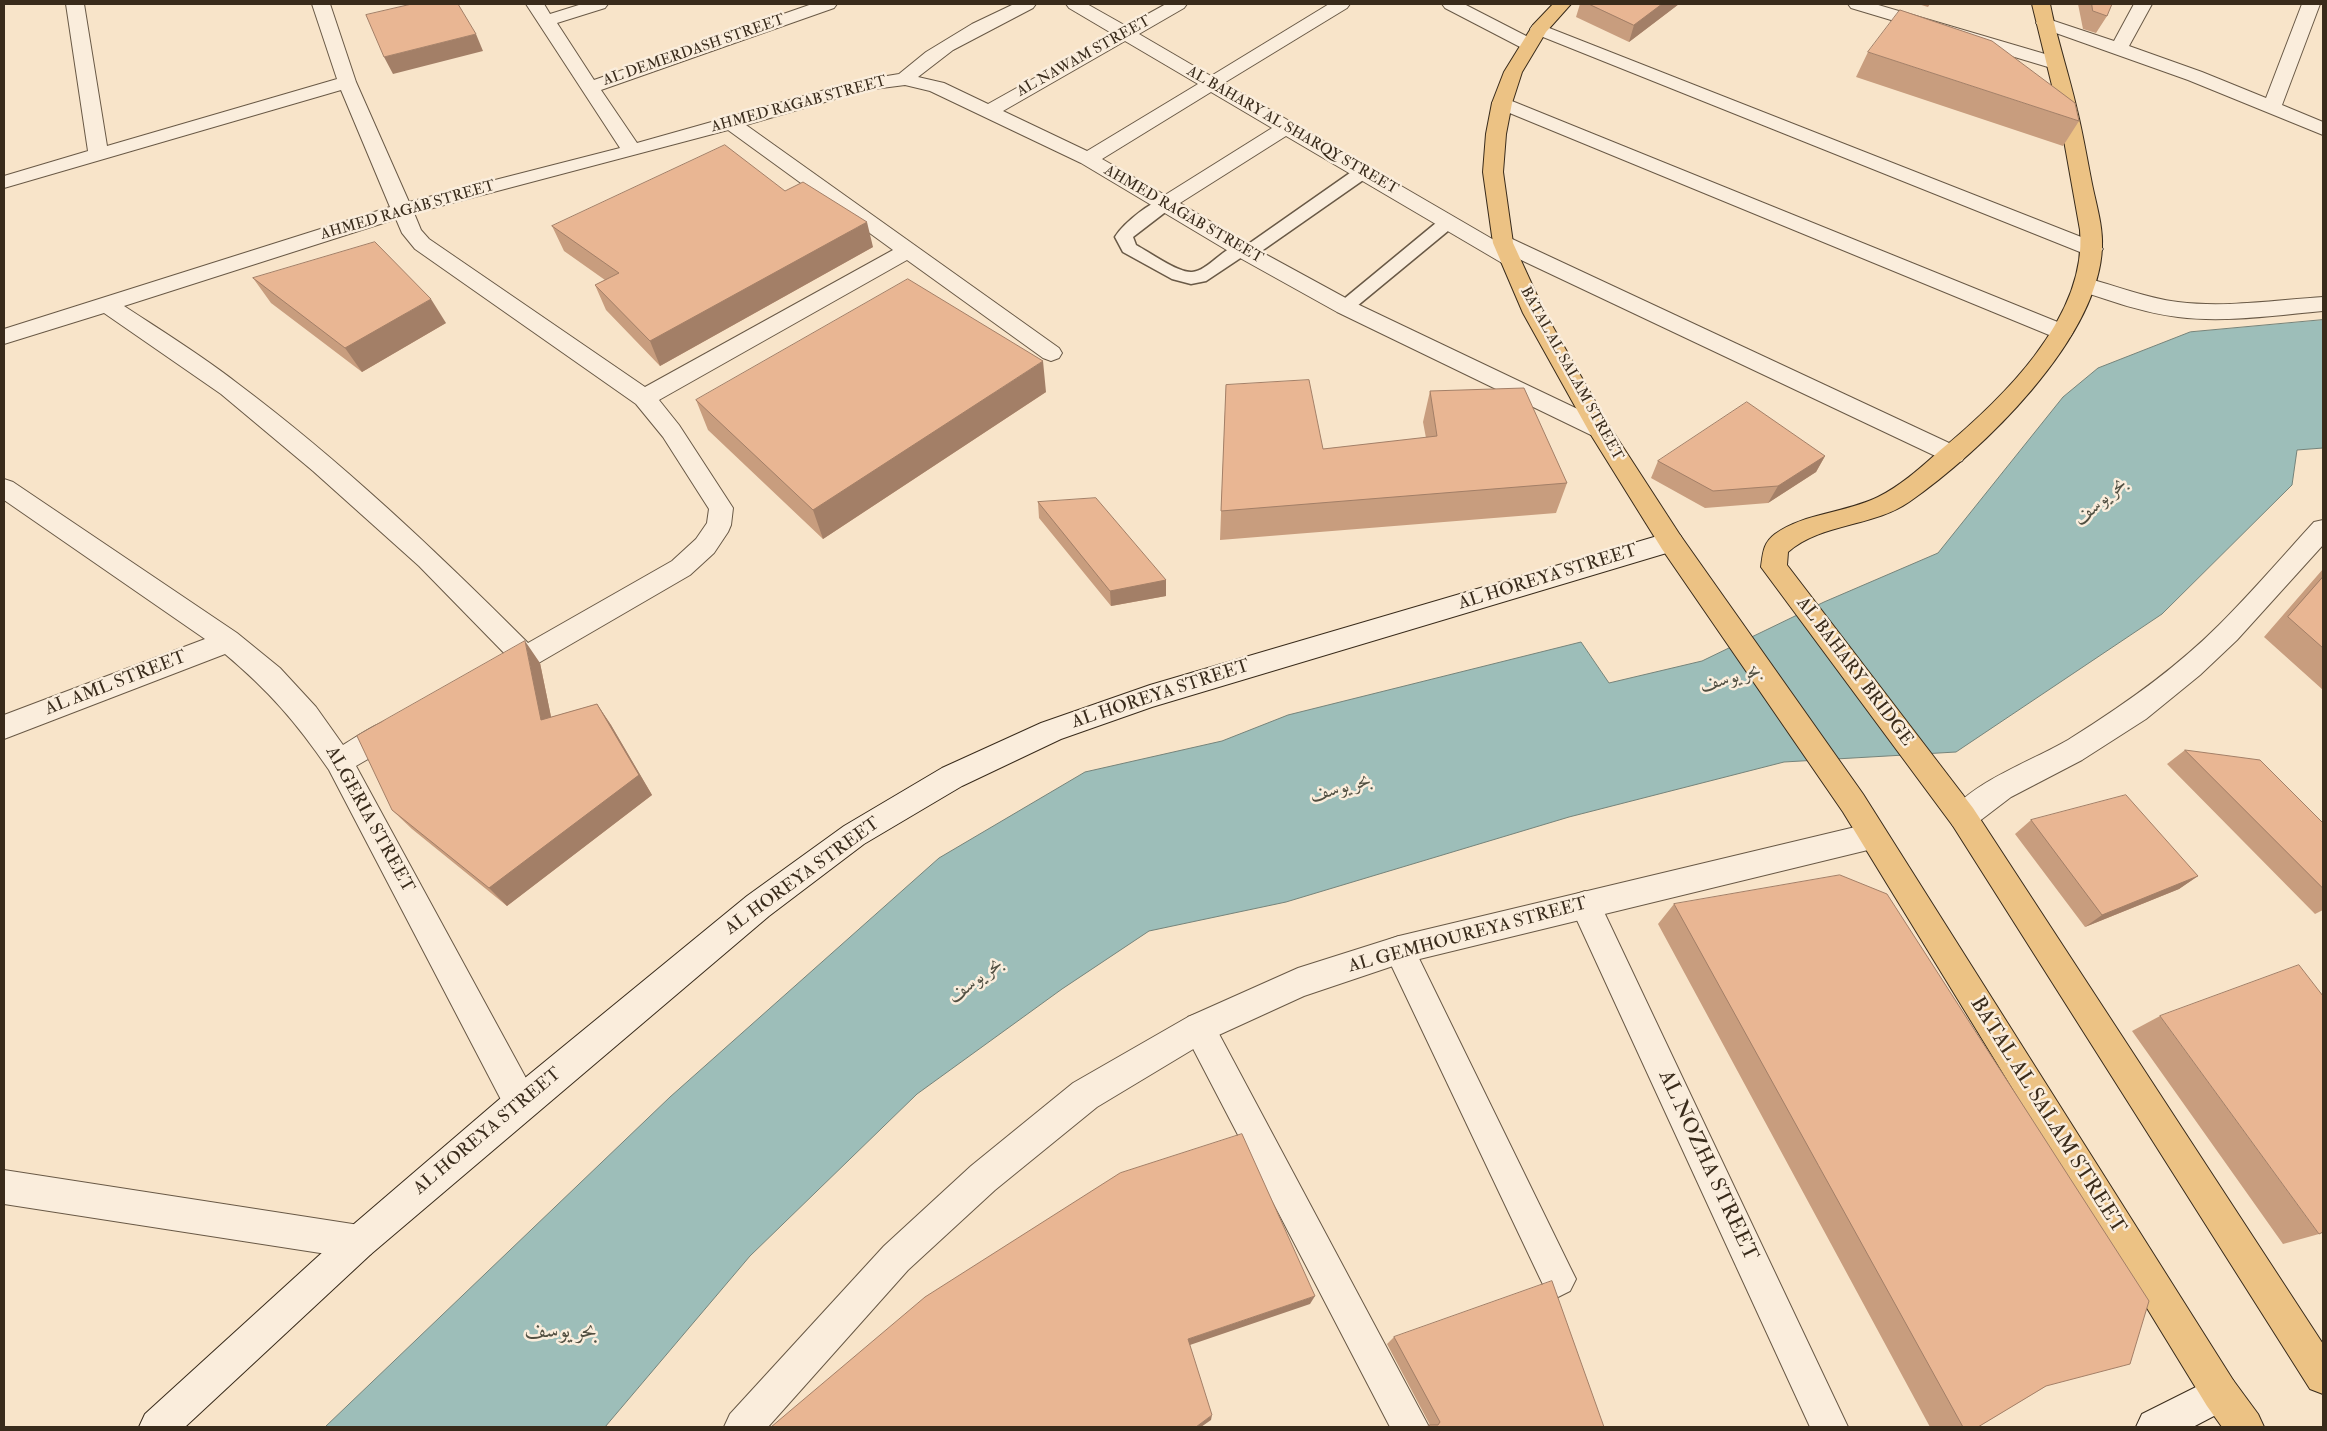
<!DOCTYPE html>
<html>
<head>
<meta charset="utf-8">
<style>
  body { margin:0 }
  #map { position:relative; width:2327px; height:1431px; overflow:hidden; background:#f8e4c9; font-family:"IM FELL Double Pica",serif }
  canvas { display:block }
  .frame { position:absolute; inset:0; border:5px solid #392b1b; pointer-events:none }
</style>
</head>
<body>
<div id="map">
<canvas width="2327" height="1431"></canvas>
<div class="frame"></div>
</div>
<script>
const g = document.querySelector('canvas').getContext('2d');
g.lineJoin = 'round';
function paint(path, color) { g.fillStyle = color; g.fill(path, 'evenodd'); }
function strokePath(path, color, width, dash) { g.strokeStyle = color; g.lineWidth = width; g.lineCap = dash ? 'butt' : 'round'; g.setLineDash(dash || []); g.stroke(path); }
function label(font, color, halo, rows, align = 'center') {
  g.font = font + ' "IM FELL Double Pica",Amiri,serif'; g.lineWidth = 5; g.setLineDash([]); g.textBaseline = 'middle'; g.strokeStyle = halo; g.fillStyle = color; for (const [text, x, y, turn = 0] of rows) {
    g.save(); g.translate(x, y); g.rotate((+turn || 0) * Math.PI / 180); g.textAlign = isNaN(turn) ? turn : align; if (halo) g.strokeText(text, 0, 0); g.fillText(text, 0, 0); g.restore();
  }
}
const water = new Path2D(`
  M2323,320V448L2297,450L2292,485L2162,614L1956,752L1784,762L1569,817L1286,902L1149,931L1062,989L917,1094L750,1256L605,1427H325L670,1097L939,858L1085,772L1222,741L1288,715L1581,642L1609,683L1702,661L1824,602L1938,553L2063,397L2098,368L2190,332Z`);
paint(water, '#9dbeb9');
strokePath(water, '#75837a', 1);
const service = new Path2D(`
  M1363,167L1369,168L1371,172L1369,176L1253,257H1242L1206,281L1191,284L1172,279L1123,252L1115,237C1123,224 1156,195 1172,199L1174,203L1172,207L1133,237L1136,245C1149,252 1178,273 1192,272C1210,271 1227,240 1247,245L1357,168Z
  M1448,217L1454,218L1456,222L1454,226L1351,311H1339L1336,307L1339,303L1442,218Z`);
const minor = new Path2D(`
  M66,4H84L107,146L337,79L312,4H330L356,82L409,202L620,148L526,4H544L550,14L582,4H608L605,8L557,23L594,80L812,4H837L834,8L601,90L637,143L857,81L899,74L926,52L972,24L1014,4H1036L1033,8L953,50L918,77L944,83L988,104L1113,34L1069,8L1066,4H1087L1126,26L1166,4H1187L1184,8L1139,34L1211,76L1329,4H1350L1347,8L1224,83L1494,240L1503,236L1510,238L1962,449L1966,455L1962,461L1954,464L1946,461L1519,259L1516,263L1509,265L1502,263L1286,136L1180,203L1254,248L1353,302L1607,423L1611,429L1607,435L1599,437L1591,435L1337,312L1240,258L1081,163L930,91L905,85L866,90L746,125L1059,348L1062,353L1059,358L1051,361L1043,358L907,260L659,400L679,425L733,508L731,525L728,532L714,553L690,575L511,679L501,682L491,679L488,671L491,663L506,655L419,566L313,471L221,394L104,313L4,344V329L390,207L341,90L4,188V176L88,151ZM1125,41L1198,84L1087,151L1003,111ZM1211,92L1272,128L1165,195L1102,159ZM728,130L893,250L645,387L429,239L421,230L414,213ZM396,219L402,233L415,249L636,404L663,437L709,509L707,523L696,539L672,561L528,643C436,551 341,461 237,383C201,355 162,331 124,306Z
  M1442,4H1464L1534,40L1537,44L1534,48H1522L1445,8Z
  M1848,4H1875L2062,59L2064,63L2062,67H2048L1851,8Z
  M2134,4H2152L2129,46L2202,72L2266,98L2302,4H2320L2282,105L2323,122V135L2188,80L2039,27L2036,23L2039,19L2045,18L2114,41Z
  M1539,24L2099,244L2103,249L2099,254L2092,256L2085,254L1533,33L1530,29L1533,25Z
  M1502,97L2070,327L2073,332L2070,337L2062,340L2054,337L1495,107L1492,103L1495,99Z
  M4,479L13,482L237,633L280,668L316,707L343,745C361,735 385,714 406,721L410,729L406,737L356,766L533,1091L537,1103L533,1115L521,1119L509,1115L329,770C296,722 269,691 225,654L4,739V715L205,639L4,500Z
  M1585,891L1596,895L1848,1427H1810L1570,905L1574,895Z
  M1399,936L1410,940L1570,1267L1576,1279L1570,1291L1558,1297L1546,1291L1384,950L1388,940Z
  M1199,1013L1210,1017L1429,1427H1390L1188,1039L1183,1028L1188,1017Z
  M4,1170L359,1225L371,1230L376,1242L371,1254L359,1259L4,1204Z`);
const tertiary = new Path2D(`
  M2086,278C2117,286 2146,298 2178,302C2226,308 2275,300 2323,297V311C2276,315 2226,323 2178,317C2144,313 2111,301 2078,290L2075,285L2078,280Z
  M2323,520V545L2237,640L2200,675L2146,719L2082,760L2011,797L1973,826L1963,830L1953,826L1949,817C1964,784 2040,758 2071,738C2124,705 2175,669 2219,625C2252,592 2282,557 2314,522Z
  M1872,823L1882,827L1887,836L1882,845L1872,849L1399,964L1304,996L1210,1039L1097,1107L995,1190L908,1270L768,1427H724L730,1414L884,1246L971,1166L1073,1083L1188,1017L1298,968L1399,936Z`);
const secondary = new Path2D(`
  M1671,532L1680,535L1684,542L1680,549L1152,707L1061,739L962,786L864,844L769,916L371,1254L185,1427H139L145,1414L347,1230L509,1091L747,896L844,826L942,768L1041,723L1150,685Z
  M2220,1375L2233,1380L2238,1393L2233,1406L2193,1427H2136L2142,1414Z`);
const primary = new Path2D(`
  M1553,4H1571L1546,32L1522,72L1512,103L1506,134L1503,172L1513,243L1545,313L1608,424L1680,535L1863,794L2233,1380L2258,1414L2264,1427H2222L2207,1406L1843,812L1662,549L1591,435L1523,313L1493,243L1483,172L1486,134L1492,103L1504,72L1533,25Z
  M2032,4H2050C2057,40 2069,74 2077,110C2083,134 2087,159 2092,184C2096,204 2103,226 2102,247C2099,339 1981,452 1909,502C1873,527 1821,523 1788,552L1787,565L1973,808L2323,1344V1394L2310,1389L1953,826L1761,567C1763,553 1763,543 1775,534C1804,513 1846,513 1878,497C1900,486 1918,470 1936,454C1998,403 2088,319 2080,230L2060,118Z`);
strokePath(service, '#695946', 3);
strokePath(minor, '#695946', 2);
strokePath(tertiary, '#695946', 2);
strokePath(secondary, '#392b1b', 2);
strokePath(primary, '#392b1b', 2);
paint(service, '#faeddc');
paint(minor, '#faeddc');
paint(tertiary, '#faeddc');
paint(secondary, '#faeddc');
paint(primary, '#ecc284');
paint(new Path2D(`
  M1580,4H1679L1629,42L1576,17Z
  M1918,4H1930L1928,7Z
  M2078,4H2112L2107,16L2096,33L2083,29Z
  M1868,52L2079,121L2063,146L1856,77Z
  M785,191L873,247L660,366L606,310L595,285L605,280L564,251L552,226Z
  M253,278L446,323L362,372L271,303Z
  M1226,385L1323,449L1426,438L1423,422L1430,391L1567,483L1556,513L1220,540Z
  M1046,392L823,539L708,430L696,400Z
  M1825,456L1816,472L1768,503L1705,508L1651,478L1658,461Z
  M1038,502L1166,580V596L1111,606L1039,518Z
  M2323,569V690L2264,637Z
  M540,663L551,717L597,704L611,725L652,795L507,906L412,829L392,810Z
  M2185,750L2323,823V910L2315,914L2167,764Z
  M2031,820L2198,876L2179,889L2085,927L2015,834Z
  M1674,904L2046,1386L1978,1427H1930L1658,924Z
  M2160,1016L2319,1234L2283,1244L2132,1031Z
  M1394,1337L1604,1427H1423L1430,1425L1387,1344Z`), '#c89d7e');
paint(new Path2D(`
  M1662,4H1679L1629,42L1634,25Z
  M476,34L483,51L393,74L384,57Z
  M867,222L873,247L660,366L650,341Z
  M431,299L446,323L362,372L345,348Z
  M1043,361L1046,392L823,539L813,510Z
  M1825,456L1816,472L1768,503L1778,486Z
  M1166,580V596L1111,606L1110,591Z
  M525,641L540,663L556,741L541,720Z
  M597,704L611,725L652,795L507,906L489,888Z
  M2198,876L2179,889L2085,927L2102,915Z
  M1315,1296L1310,1304L1187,1346L1188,1339Z
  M1212,1415L1211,1420L1201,1427H1196Z`), '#a37f67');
const building = new Path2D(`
  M412,4H458L476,34L384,57L366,15Z
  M1589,4H1662L1634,25Z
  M2092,4H2112L2107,16L2093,11Z
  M1900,10L1992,41L2075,103L2079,121L1868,52Z
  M725,145L785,191L803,182L867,222L650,341L595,285L619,273L552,226Z
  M375,242L431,299L345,348L253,278Z
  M908,279L1043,361L813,510L696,400Z
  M1309,380L1323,449L1437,436L1430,391L1524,388L1567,483L1221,511L1226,385Z
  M1747,402L1825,456L1778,486L1713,491L1658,461Z
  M1096,498L1166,580L1110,591L1038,502Z
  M2323,577V648L2288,617Z
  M525,641L541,720L597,704L639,775L489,888L392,810L357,736Z
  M2185,750L2260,760L2323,823V888Z
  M2126,795L2198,876L2102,915L2031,820Z
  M1840,875L1887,894L2149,1301L2130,1364L2046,1386L1978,1427H1963L1674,904Z
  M2299,965L2323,996V1232L2319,1234L2160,1016Z
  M1242,1134L1315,1296L1188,1339L1212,1415L1196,1427H771L925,1297L1120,1173Z
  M1552,1281L1604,1427H1430L1429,1425H1438L1440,1422L1394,1337Z`);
paint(building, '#e9b693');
strokePath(building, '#a37f67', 1);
label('15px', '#392b1b', '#faeddc', [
  ["AL DEMERDASH STREET",694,51,-19],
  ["AL NAWAM STREET",1084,57,-29],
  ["AHMED RAGAB STREET",799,105,-15],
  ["AL BAHARY AL SHARQY STREET",1292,131,30],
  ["AHMED RAGAB STREET",408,211,-16],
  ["AHMED RAGAB STREET",1183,215,30],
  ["BATAL AL SALAM STREET",1571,374,61]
]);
label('18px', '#392b1b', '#faeddc', [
  ["AL HOREYA STREET",1548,578,-17],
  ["AL BAHARY BRIDGE",1854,672,53],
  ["AL AML STREET",116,684,-21],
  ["AL HOREYA STREET",1161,695,-18],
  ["ALGERIA STREET",369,820,61],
  ["AL HOREYA STREET",803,877,-36],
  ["AL GEMHOUREYA STREET",1468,936,-15],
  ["AL HOREYA STREET",488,1132,-40]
]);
label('italic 19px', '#525042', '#faeddc', [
  ["بحر يوسف",2101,502,-41],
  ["بحر يوسف",1731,679,-16],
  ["بحر يوسف",1341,789,-16],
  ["بحر يوسف",976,981,-37]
]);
label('21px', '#392b1b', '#faeddc', [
  ["BATAL AL SALAM STREET",2047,1116,58],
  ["AL NOZHA STREET",1707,1166,65]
]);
label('italic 22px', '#525042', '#faeddc', [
  ["بحر يوسف",561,1332]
]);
</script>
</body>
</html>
